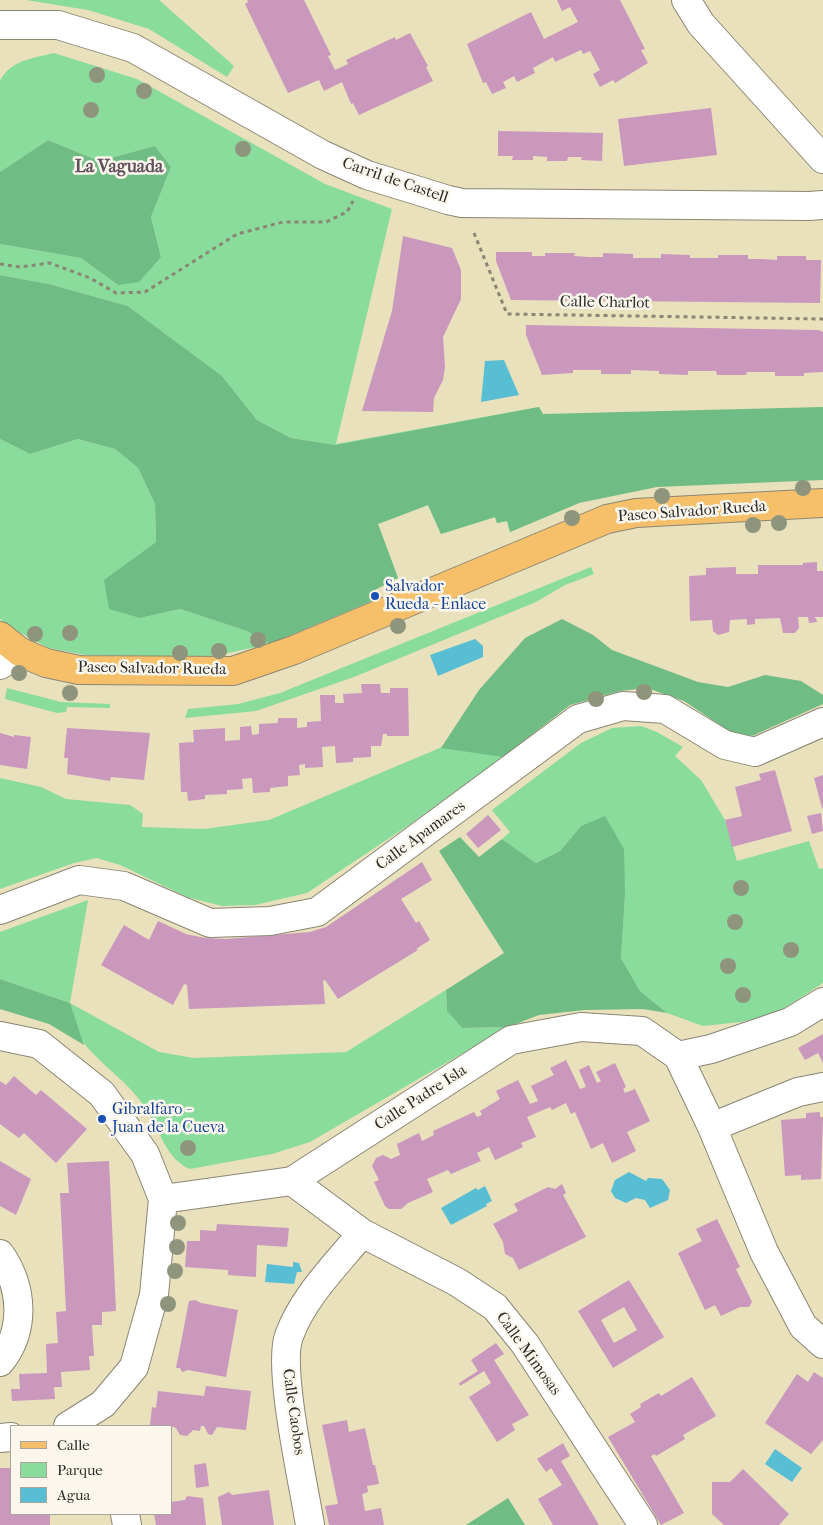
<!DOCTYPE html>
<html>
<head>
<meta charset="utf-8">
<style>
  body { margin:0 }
  #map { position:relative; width:823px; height:1525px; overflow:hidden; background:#e9e0bc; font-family:"IM FELL French Canon",serif }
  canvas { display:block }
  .legend { position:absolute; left:10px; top:1425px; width:162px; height:90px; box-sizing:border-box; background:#fbf7ec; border:1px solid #a8a59f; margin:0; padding:6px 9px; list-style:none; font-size:15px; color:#2b2b2b }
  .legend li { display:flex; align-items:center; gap:10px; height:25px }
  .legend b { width:25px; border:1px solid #a8a59f }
</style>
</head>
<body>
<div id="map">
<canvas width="823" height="1525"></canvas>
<ul class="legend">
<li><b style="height:6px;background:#f6c06b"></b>Calle</li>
<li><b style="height:14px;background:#8adc9d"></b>Parque</li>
<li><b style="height:14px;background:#57bed4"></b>Agua</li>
</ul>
</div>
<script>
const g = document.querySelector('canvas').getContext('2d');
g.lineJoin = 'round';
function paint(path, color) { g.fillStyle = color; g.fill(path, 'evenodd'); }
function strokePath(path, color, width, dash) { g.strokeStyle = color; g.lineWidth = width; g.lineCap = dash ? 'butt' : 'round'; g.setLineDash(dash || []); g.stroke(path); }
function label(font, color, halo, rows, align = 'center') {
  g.font = font + ' "IM FELL French Canon",serif'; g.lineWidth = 5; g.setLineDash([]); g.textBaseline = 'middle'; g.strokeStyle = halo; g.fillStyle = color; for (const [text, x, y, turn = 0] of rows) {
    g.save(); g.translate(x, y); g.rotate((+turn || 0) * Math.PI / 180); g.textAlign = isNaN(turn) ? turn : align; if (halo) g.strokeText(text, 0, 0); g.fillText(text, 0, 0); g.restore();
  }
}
paint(new Path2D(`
  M26,0H159L234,66L227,77L149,29L88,10Z
  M54,53L137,79L325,184L392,209L336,444L539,407L579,503L510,532L507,521L497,523L495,517L441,534L428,505L378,524L398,578L336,445L291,438L257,420L222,376L128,306L49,284L0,275V244L81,258L118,285L161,257L151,217L171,167L155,146L99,161L48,140L0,172V81C10,60 34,58 54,53Z
  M0,439L30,454L78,439L115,449L138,468L155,504L156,542L105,580L140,618L180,609L247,631L270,644L210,657L85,655L49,648L11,628L0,619Z
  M591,567L594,574L565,585L536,602L354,677L256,711L185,718L188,709L238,704L280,693Z
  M7,688L61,702L110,704V708L67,707L66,712L57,713L5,699Z
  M570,693L503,757L409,825L307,893L255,905L222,906L187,897L120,865L97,858L74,863L0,889V778L41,787L66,799L130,805L143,814L142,827L204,829L269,820Z
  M641,726L657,732L683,747L675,756L701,780L725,820L737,861L809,841L819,869L823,868V983L777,1013L741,1022L703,1026L667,1013L640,991L621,958L625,895L581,826L560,851L536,863L502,839L510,832L492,810L581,743L612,728Z
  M88,900L70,1003L159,1052L194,1058L346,1052L446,990L447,1011L462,1028L508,1027L310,1142L272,1154L190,1169C166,1160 158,1126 144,1106C128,1082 104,1067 86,1046C77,1036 74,1015 70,1003L0,979V932Z`), '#8adc9d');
paint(new Path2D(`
  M48,140L99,161L155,146L171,167L151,217L161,257L139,282L118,285L81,258L0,244V172Z
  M0,275L49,284L128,306L222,376L257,420L291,438L336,445L539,407L543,414L823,407V480L657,487L579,503L510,532L507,521L497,523L495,517L441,534L428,505L378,524L398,578L369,593L372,601L270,644L247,631L180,609L140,618L109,609L104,580L156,542L155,504L138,468L115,449L78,439L30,454L0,439Z
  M562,619L593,635L612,650L698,682L728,687L765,675L801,681L823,695V704L752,736L732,733L684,701L647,688L620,691L570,705L503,757L441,748L479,690L525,638Z
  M605,816L624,849L625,895L621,958L640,991L667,1013L643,1009L585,1010L539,1015L508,1027L462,1028L447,1011L446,990L504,953L439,851L460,837L479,857L502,839L536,863L560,851L581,826Z
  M0,979L70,1003L84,1045L49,1024L0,1009Z
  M508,1498L525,1525H466Z`), '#6fbc84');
paint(new Path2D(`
  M504,360L519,395L481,402L485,361Z
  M475,639L483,646V657L438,676L430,655Z
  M629,1172L646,1181L648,1178L662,1179L670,1190L668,1200L650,1208L645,1200L636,1198L626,1203L615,1198L611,1191L615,1180Z
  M485,1186L492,1201L486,1204L487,1206L451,1225L441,1208L476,1188L478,1190Z
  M293,1262L299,1263L302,1272H297L294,1284L265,1282L267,1264L293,1267Z
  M775,1449L802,1468L792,1482L765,1464Z`), '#57bed4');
paint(new Path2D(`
  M247,0H304L331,55L328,56L335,70L348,64L346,60L395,37L396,40L410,33L428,66L426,67L433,81L359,115L353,103L351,104L342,82L324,91L319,80L288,93L245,4L248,2Z
  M557,0H620L645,49L641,50L648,63L615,83L613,80L600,87L593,74L600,70L590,51L583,54L581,50L555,62L553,57L533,68L535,73L517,82L514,76L503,82L506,88L492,94L486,82L483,83L467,44L531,12L544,39L578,22L570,7L562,11Z
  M711,108L717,155L624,166L618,119Z
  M498,131L603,133L602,161L581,160L582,157H568L567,161H547V157L533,156V160H512L513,156H498Z
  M403,236L452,248L461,270V299L443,337L445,367L443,380L434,398L433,412L362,411L392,311Z
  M496,252H532V256H545V253H575L574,256L588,257H603V253L633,254V258H661V254L690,255V258H718V255H748V259H762L777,260V256H806V260H821L820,303L511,300L496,261Z
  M526,325L819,330L823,332V372L804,373V376H775V372H747L746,375H717L716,371H688V375L659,374V371L631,370V374H601V370H573V373L542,375L526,335Z
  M817,562V571H823V617H813L816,618L817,622L809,623L808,617H798L799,628L795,633H783L780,618L755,619V624L747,625V619L730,620L729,632L718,635L713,631L712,620L690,621L689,576L706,575V568L736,567V574H758V565H803V563Z
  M361,684H380L381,693H390V688H408L409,736H387V734H383L381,746H371V757L353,758V762L336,763L335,746L322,747L323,767L305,768V764L299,765L300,775L288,776V786L270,788V792L253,793L252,778L242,779L243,789L227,790V794L205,795V799L188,801L187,792H181L179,743L194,742L193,730L225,728V741L240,740V727L251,726L252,735L259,734V724L278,723V718H297V728L307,727V722L321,721L320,695H335V703H344L343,694L362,693Z
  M67,728L150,733L144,780L111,777L110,781L67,774L68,758H64Z
  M0,733L14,737V735L31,737L27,769L0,765Z
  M775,770L792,831L732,847L725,820L742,816L735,787L761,780L759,774Z
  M823,775V808H822L814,778Z
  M821,813L823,831L812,834L807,816Z
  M488,815L501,830L478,848L466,834Z
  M422,862L432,880L401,899L416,923L419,921L430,940L416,949L418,950L338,999L325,980L323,981L325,1004L189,1009L187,985L184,984L173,1005L101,965L124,925L149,940L158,921L186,934L205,938L226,939L310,932L326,927Z
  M823,1034V1063L818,1053L805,1060L798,1048Z
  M566,1060L580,1089L586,1087L579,1070L589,1065L597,1083L601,1081L596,1072L615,1063L626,1087L623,1089L625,1093L635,1089L650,1121L627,1132L636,1151L612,1163L603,1143L591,1149L575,1112L571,1114L566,1103L552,1110L550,1107L527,1117L536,1137L521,1143L523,1147L495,1160L489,1147L477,1153L481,1161L451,1174L448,1170L427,1179L433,1192L408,1203L401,1209H389L385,1206L374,1182L379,1180L372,1166L376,1158L383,1155L391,1159L400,1155L397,1144L419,1133L422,1141L434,1135L433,1131L474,1112L477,1117L482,1115L480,1111L500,1099L496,1091L518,1080L530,1104L538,1101L531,1086L554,1075L550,1068Z
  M14,1076L36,1095L41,1090L87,1129L56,1163L24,1133L19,1138L0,1124V1081L6,1085Z
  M820,1112V1117H823L821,1179L801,1180V1175L785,1176L781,1120L806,1118V1113Z
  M0,1161L31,1179L16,1215L0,1206Z
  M109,1161L116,1311L102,1312V1325H92L94,1356H89L90,1370L61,1372L62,1387H54L55,1399L12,1401L11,1389H20L19,1374L47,1373L46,1344L58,1343L56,1312L66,1311L60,1193H69L67,1163Z
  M562,1184L566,1193L563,1195L586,1237L519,1270L513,1258L505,1254L503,1242L493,1224L518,1211L514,1204L548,1187L555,1189Z
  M717,1219L740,1267L736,1269L752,1302L749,1307H740L721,1316L715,1305L705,1310L678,1253L702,1241L696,1229Z
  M217,1224L289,1228L287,1247L257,1245L256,1277L228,1275V1270L185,1267L187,1241H200V1230L216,1231Z
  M629,1280L664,1337L613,1368L578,1311ZM624,1307L637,1330L614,1343L601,1320Z
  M195,1300L201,1303L238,1310L226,1377L188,1370L182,1372L180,1368H176L189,1301Z
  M496,1343L504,1354L494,1360L529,1415L512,1424L515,1430L497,1442L469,1397L491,1383L484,1371L460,1386L459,1383L478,1371L471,1360Z
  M814,1372L823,1378V1440L811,1454L765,1423L797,1374L808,1382Z
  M692,1377L716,1416L683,1435L685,1439L656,1456L655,1454L651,1456L684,1513L661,1525L608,1437L635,1422L630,1414L641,1407L640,1404L659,1393L661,1396Z
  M206,1386L251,1391L246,1430L217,1427L212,1435L208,1434L204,1426H201L200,1431L193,1430L187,1436L180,1435L176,1428L171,1426L150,1425L152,1407L156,1408L158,1391L204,1396Z
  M347,1420L349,1432L365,1428L373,1465H375L379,1484L367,1486L368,1492L362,1494L363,1499L365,1511L381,1508L384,1525H329L325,1506L338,1504L322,1425Z
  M563,1443L570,1456L561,1461L599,1525H553L538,1499L562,1485L551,1468L546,1472L537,1459Z
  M206,1463L209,1486L196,1488L194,1465Z
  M0,1468H11V1514H50V1525H0Z
  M743,1469L789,1514L779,1525H724L712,1514V1482H730Z
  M269,1490L274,1525H222L218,1497L229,1492L232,1495Z
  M187,1496L203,1498L206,1525H156L154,1514H171V1502L185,1500Z`), '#ca97bd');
const minor = new Path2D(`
  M686,0L701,24L823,159
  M0,25H58L133,48L323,155L367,175L448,200L462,203L809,206L823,205
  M0,665L20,652
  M0,910L79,880L124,886L210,923L270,921L317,912L578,719L623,706L665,709L725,745L755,752L823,722
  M0,1036L39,1044L102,1094L145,1154L163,1199L154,1295L134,1367L103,1404L68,1426
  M678,1056L711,1049L790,1022L823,1002
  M712,1127L798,1092L823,1087
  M292,1181L362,1233L457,1282L495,1307L525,1344L643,1525
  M163,1199L292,1181L511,1040L581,1027L642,1031L678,1056L712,1127L764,1252L803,1326L823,1344
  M0,1254C23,1287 26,1330 0,1362
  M0,1438L11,1437
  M125,1514L127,1525
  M310,1525C304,1486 277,1368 289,1336C303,1297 336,1265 362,1233`);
const major = new Path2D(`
  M0,636L20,652L46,663L79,670L233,671L294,650L607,519L636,513L823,503`);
strokePath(minor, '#8a8674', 30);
strokePath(major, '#8a8674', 30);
strokePath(new Path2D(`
  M474,233L507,314L823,319
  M0,264L20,267L50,263L90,278L116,293L145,292L237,234L283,222H326L347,212L353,201`), '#8a8674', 3, [4, 4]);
strokePath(minor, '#fff', 28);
strokePath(major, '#f6c06b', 28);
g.fillStyle = '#8e957c';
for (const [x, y] of [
  [97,75],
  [144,91],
  [91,110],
  [243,149],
  [803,488],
  [662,496],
  [572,518],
  [779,523],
  [753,525],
  [398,626],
  [70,633],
  [35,634],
  [258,640],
  [219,651],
  [180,653],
  [19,673],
  [644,692],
  [70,693],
  [596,699],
  [741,888],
  [735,922],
  [791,950],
  [728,966],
  [743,995],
  [188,1148],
  [178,1223],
  [177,1247],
  [175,1271],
  [168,1304]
]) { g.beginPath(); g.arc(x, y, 8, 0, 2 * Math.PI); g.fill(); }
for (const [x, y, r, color] of [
  [375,596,5,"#1a4fb4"],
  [102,1119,5,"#1a4fb4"]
]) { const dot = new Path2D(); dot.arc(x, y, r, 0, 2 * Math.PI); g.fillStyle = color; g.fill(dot); strokePath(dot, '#fbf7ec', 2); }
label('16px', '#2b2b2b', '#fbf7ec', [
  ["Carril de Castell",395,181,19],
  ["Calle Charlot",605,303,1],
  ["Paseo Salvador Rueda",692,512,-4],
  ["Paseo Salvador Rueda",152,669,1],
  ["Calle Apamares",421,836,-36],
  ["Calle Padre Isla",421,1098,-33],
  ["Calle Mimosas",528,1354,54],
  ["Calle Caobos",293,1412,82]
]);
label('16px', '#164399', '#fbf7ec', [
  ["Salvador",385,587],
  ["Rueda - Enlace",385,605],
  ["Gibralfaro -",112,1110],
  ["Juan de la Cueva",112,1128]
], 'left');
label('bold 18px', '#63515e', '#fbf7ec', [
  ["La Vaguada",119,168]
]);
</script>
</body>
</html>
